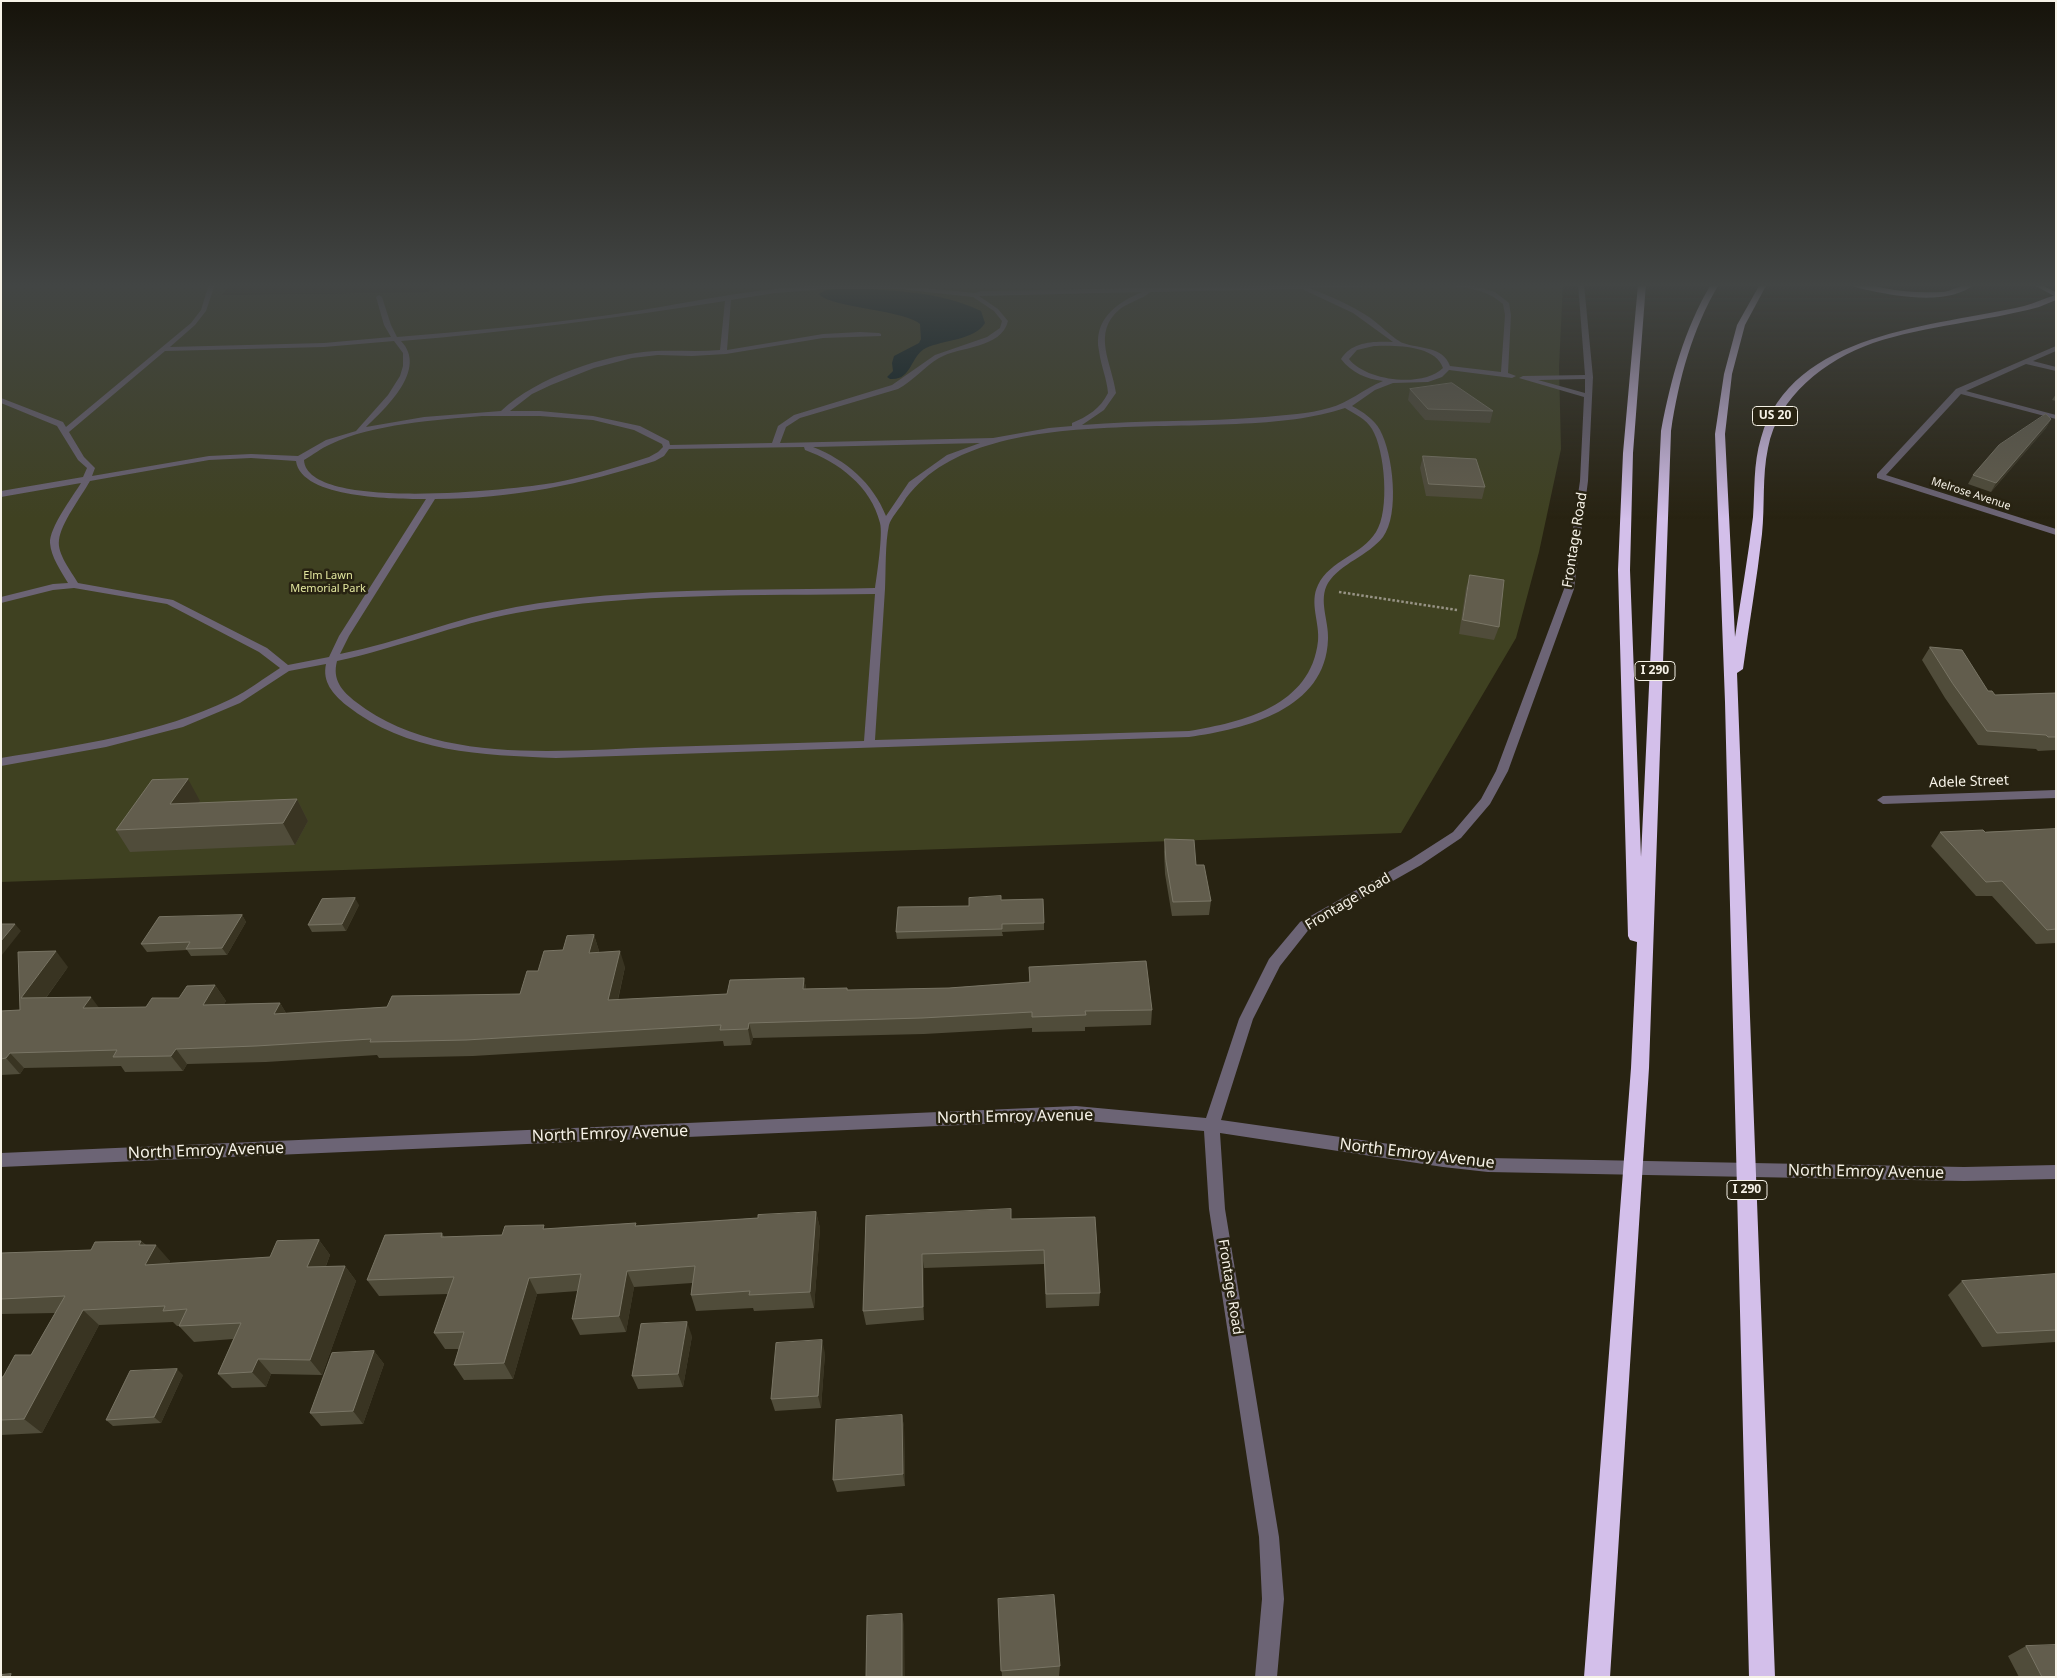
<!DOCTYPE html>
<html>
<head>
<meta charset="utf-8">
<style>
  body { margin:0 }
  #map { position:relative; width:2057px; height:1678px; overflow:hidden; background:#282312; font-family:"Noto Sans",sans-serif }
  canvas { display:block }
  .frame { position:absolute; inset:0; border:2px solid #f6f2e7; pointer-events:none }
</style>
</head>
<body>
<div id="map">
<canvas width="2057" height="1678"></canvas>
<div class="frame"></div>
</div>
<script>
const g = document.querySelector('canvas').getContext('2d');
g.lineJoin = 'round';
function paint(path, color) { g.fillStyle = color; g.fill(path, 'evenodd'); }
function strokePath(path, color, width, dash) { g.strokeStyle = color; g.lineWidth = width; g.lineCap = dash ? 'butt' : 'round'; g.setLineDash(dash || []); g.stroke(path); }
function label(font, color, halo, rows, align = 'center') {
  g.font = font + ' "Noto Sans",sans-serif'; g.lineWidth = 5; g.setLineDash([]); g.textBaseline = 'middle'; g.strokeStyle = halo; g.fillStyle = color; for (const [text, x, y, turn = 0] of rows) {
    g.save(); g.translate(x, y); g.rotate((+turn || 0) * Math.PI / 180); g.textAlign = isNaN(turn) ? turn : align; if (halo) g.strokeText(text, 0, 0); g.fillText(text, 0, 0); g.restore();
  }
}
paint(new Path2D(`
  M232,284H436L428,292L220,295Z`), '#312911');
paint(new Path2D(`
  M1,284H232L221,295L428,292L436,284H1563L1559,367L1561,449L1539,552L1516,638L1401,833L1,882Z`), '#3f4121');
paint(new Path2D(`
  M851,288C895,291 940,291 981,311L985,323C975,340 943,340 926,348C910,356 912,381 890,379L887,377L893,371L892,363L894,356L919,343L921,339L920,324C909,313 852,308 832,301C827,299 822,298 819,294L826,290Z`), '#00181e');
strokePath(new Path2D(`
  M1339,592L1457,610`), '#979385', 2.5, [2.5, 2]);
paint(new Path2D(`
  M209,284H215L206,311L195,325L170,347L324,343L391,337L384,325L376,297L379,295L382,297L391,325L397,337C468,331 539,325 609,315C681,305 754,287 827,285C877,284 925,288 975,293L981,291L1366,284H1468L1495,292L1509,303L1511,315L1508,373L1516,376L1512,378L1449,370L1442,377L1428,382L1393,383L1375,390L1352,406C1363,412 1374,419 1380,430C1393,454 1400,514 1383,537C1368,556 1341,563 1328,583C1318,600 1329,621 1328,639C1326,710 1245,729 1189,737L556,758C481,755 407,753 346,705C333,694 322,682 326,664L289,671L240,703L183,727L106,747L1,766V758C79,745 159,734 231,699C248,691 264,678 280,668L259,652L167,604L74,588L53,590L1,603V597L53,584L68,583C61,571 51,557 50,543C49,528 73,496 81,483L1,497V491L83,477L87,468L78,460L57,426L1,403V398L63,422L66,427L191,323L201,310ZM1444,285C1466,288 1485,288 1503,304L1505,315L1501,372L1450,366C1443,346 1420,349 1403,343C1396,341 1378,323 1369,317C1351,305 1330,296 1309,288ZM826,289H899L973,297L994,311L1002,321L1000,328L987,337L935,355L892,385L794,415L778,426L772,443L670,445L669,441L640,426L593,416L540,411H510L532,394L551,385L594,368L632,358L658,355L692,356L726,354L823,338L881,336V334L879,333L860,332L823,334L727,350L731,300L775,293ZM1302,289L1353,313L1393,342C1375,341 1352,341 1341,359C1352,373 1366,379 1383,381C1363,389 1349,403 1329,408C1308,414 1286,415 1265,417C1204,422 1143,420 1082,425L1104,410L1116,393C1112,363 1091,333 1120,309C1129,302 1143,299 1150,292ZM1142,292C1116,303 1093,320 1099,351C1101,366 1107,379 1108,393C1101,408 1087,417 1072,423V426L1049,428L993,438L780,443L786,427L800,418L898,389C913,381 924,367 939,358C960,346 1001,349 1008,321L998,309L979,296ZM725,301L720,350C698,352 676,350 655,351C606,354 537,377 501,411L424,417L366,427C386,408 428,369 401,341C510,332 617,318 725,301ZM394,341L403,353V366L400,376L388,395L356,431L326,440L298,456L251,454L209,456L92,476L95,468L84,457L69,432L165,351L324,347ZM1374,346C1394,345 1436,345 1443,368C1423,388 1366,381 1349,359L1357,350ZM1345,408C1355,414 1366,419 1372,429C1385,450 1390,511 1376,532C1362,555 1330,560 1318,585C1309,603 1320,623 1318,641C1311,706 1243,722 1189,731L875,740C878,690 882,640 885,589C886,571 885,543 889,525C891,518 899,509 903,503C980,388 1226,449 1345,408ZM482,416H540L593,420L634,430L662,444L663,447L658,452L649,457C618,467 586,477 553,483C517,489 307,513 304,460C313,455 321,448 331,444C372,424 437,420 482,416ZM980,443L947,455L909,482L886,516C873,483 846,460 813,447ZM804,447L805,450C838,462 871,486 880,523C883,534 877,574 875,588C756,591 634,586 516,607C456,618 400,642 340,654L349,636L435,499C511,499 583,484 655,461L664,456L669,449ZM251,458L296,461C301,499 397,499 426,499L339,636L329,657L288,665L267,648L173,600L78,583C71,571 57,554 59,540C61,523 81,497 90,481L209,460ZM875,594L864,741C797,743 730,745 663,747C565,750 438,766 356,702C342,691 332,680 337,661C398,648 455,624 516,613C634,592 756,596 875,594Z
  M1578,284H1584L1593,377L1588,481L1574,589L1508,771L1490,804L1461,838L1421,865L1310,928L1280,966L1253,1019L1221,1120L1488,1158L1964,1167L2056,1165V1179L1964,1181L1488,1172L1443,1167L1220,1133L1225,1209L1279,1537L1284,1599L1277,1677H1255L1262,1599L1259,1537L1209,1209L1204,1131L1076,1120L1,1167V1153L1076,1106L1206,1118L1239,1019L1269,959L1300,922L1411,859L1453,832L1481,799L1496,771L1564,589L1580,481L1584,397L1519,378L1523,376L1585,375ZM1585,379V393L1538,380Z
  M2056,346V351L2033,361L2056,367V371L2026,364L1966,391L2056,415V419L1961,394L1886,475L2056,529V535L1877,478V474L1956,389Z
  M2056,790V798L1883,804L1877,800L1883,796Z`), '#6c6475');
paint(new Path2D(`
  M2032,284H2039L2056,292V297Z`), '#b6a5c9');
paint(new Path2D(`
  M1638,284H1646L1633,453L1630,570L1641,857L1661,431C1671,378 1684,330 1711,284H1719C1692,330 1679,378 1671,431L1649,1068L1610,1677H1584L1631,1068L1637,942L1630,940L1628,936L1618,570L1623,453Z
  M1760,284H1767L1745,325L1732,374L1725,434L1735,637C1741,597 1748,557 1753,517C1755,491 1753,464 1761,438C1792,331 1934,327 2024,306C2035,303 2045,298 2056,295V300L2039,307C1984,322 1927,325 1873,343C1825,360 1778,396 1768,448C1762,476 1765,506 1762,534C1757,579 1749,624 1743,669L1737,673L1775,1677H1749L1725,702L1715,434L1724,374L1737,325Z
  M1849,284C1861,283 1872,286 1884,288C1903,292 1922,293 1942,292C1953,291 1963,283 1975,284C1950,305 1901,297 1872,291C1864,289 1855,288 1849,284Z`), '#d3bfea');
paint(new Path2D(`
  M1410,389L1493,411L1490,423L1425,420L1408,400Z
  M2056,394V401L2052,400Z
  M2051,419L2046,428L1991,492L1968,484L1973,475Z
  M1423,456L1485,487L1482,499L1426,496L1420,468Z
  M1470,575L1499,627L1494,640L1459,634L1466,588Z
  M1930,647L1988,691L1995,695L2056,693V750L2038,751L2036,749L1978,745L1945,698L1922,660Z
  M297,799L308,821L295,845L130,852L116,830L200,801L199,803Z
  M2056,829V943L2036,944L1992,896H1976L1931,846L1940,832H1985Z
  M1165,839L1196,865L1211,901L1209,915L1172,916L1165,874L1164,852Z
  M1001,900L1044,923V930L1002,932L1003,936L897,939L896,932L969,906Z
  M359,905L346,931L312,932L308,925Z
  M242,915L246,922L227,955L191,956L187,950L147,952L141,944Z
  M594,935L599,951V952L625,967L618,1000L727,994L804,978L806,989L847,988L848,990L949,988L1029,982V967L1152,1010L1151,1025L1085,1027V1031L1032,1032V1028L924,1034L753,1038L751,1045L724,1046L723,1041L473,1056L379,1058L377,1055L266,1062L187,1064L183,1071L125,1072L121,1066L24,1068L20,1074L1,1075V1011L20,1010L68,967L46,998L100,1008L146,1007L179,998L215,985L226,1001L224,1004L280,1003L286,1013L387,1007L520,994L538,971L563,950Z
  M816,1212L820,1228L814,1308L754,1311L753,1308L696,1311L691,1295L692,1283L634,1287L626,1332L580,1335L572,1319L578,1291L537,1294L513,1379L464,1380L454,1365L459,1349H445L434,1333L448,1294L379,1296L367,1280L442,1233L444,1237L502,1235L546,1229L637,1226L758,1218Z
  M866,1216L1011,1219L1100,1293L1099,1306L1046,1308L1044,1264L924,1268V1320L866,1325L863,1311Z
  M319,1240L330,1255L326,1266H345L356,1281L322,1375L271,1374L266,1387L232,1388L218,1374L233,1339L194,1342L179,1326H177L173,1322L99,1325L42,1433L1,1435V1377H3L31,1355L55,1313L1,1314V1253L91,1250L141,1241L146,1245L170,1261L169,1263L270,1257Z
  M2056,1274V1342L1982,1347L1948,1295L1962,1281Z
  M692,1336L683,1387L638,1389L632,1376Z
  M374,1351L384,1364L363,1424L321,1426L310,1413Z
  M825,1353L821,1408L775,1411L771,1399Z
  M183,1375L161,1423L113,1426L106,1420Z
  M902,1415L904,1427L905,1486L837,1492L833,1480Z
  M998,1599L1060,1666L1059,1676L1046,1677H1002Z
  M2026,1646L2056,1677H2019L2008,1656Z`), '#504c3a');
paint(new Path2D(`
  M2051,419L2046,428L1991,492L1996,483Z
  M188,779L200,801L183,826L170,804Z
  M297,799L308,821L295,845L283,823Z
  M355,898L359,905L346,931L342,924Z
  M242,915L246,922L227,955L222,948Z
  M15,924L21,931L2,955L1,941Z
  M594,935L599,951L595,968L589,953Z
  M56,951L68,967L34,1014L21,998Z
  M620,951L625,967L614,1016L608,1000Z
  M804,978L807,993L803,989Z
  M215,985L226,1001L214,1020L203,1005Z
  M91,997L103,1013L83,1008Z
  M280,1003L289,1018L274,1014Z
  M749,1023L753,1038L751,1045L748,1029Z
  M176,1049L187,1064L183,1071L171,1056Z
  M10,1053L24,1068L20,1074L6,1058Z
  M816,1212L820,1228L814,1308L810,1292Z
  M319,1240L330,1255L319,1283L307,1267Z
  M141,1241L152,1252L156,1245L170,1261L160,1280L145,1265L139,1245Z
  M922,1254L924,1268V1320L923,1307Z
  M345,1266L356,1281L322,1375L310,1360Z
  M627,1271L634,1287L626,1332L619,1316Z
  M529,1278L537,1294L513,1379L504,1363Z
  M83,1310L99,1325L42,1433L24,1419Z
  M687,1322L692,1336L683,1387L678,1374Z
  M822,1340L825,1353L821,1408L818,1396Z
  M374,1351L384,1364L363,1424L353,1411Z
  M258,1359L271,1374L266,1387L252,1372Z
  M177,1369L183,1375L161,1423L154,1417Z
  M902,1415L904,1427L905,1486L903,1474Z
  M902,1614L904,1624L905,1677H902Z`), '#393422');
const building = new Path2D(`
  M1452,383L1493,411L1428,409L1410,389Z
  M2046,414L2051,419L1996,483L1973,475L1999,445Z
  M1423,456L1476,459L1485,487L1429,484Z
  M1470,575L1504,580L1499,627L1463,620Z
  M1930,647L1962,650L1988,691H1992L1995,695L2056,693V737H2048L2046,735L1987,731L1953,684Z
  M188,779L170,804L297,799L283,823L116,830L152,780Z
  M2056,829V929L2047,930L2002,881L1986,882L1940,832L1983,830L1985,832Z
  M1165,839L1194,840L1196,865H1204L1211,901L1173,902L1166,861Z
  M1001,896V900L1043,899L1044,923L1002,924V929L896,932L898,907L969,906V898Z
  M355,898L342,924L308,925L322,899Z
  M242,915L222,948L186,949L190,942L141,944L159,917Z
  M1,924H15L1,941Z
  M594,935L589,953L620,951L608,1000L727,994L730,980L804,978L803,989L847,988V990L949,988L1030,982L1029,967L1146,961L1152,1010L1085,1011L1086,1015L1032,1017V1012L922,1018L749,1023L748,1029L720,1030L721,1025L466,1040L370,1042L371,1039L256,1046L176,1049L171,1056L113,1057L117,1050L10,1053L6,1058L1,1059V1011L20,1010L18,952L56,951L21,998L91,997L83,1008L146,1007L152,998H179L187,986L215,985L203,1005L280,1003L274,1014L387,1007L392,996L520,994L527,971H538L544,951L563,950L567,936Z
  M1011,1209V1219L1095,1217L1100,1293L1046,1294L1044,1250L922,1254L923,1307L863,1311L866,1216Z
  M816,1212L810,1292L749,1295L750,1291L691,1295L695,1266L627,1271L619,1316L572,1319L581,1274L529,1278L504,1363L454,1365L464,1332L434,1333L454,1277L367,1280L385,1235L442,1233L441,1237L502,1235L505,1226L544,1225L543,1229L636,1223L635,1226L758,1218V1215Z
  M319,1240L307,1267L345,1266L310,1360L258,1359L252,1372L218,1374L241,1323L179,1326L187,1309L163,1311L165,1306L83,1310L24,1419L1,1420V1377H3L15,1355H31L65,1296L1,1299V1253L91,1250L95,1242L141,1241L139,1245H156L145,1265L270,1257L277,1241Z
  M2056,1274V1330L1997,1333L1962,1281Z
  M687,1322L678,1374L632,1376L641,1324Z
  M822,1340L818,1396L771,1399L776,1343Z
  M374,1351L353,1411L310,1413L332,1353Z
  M177,1369L154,1417L106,1420L130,1371Z
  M902,1415L903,1474L833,1480L836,1420Z
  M1054,1595L1060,1666L1001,1671L998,1599Z
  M902,1614V1677H866L867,1616Z
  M2056,1645V1677H2042L2026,1646Z
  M11,1674L10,1677H1V1675Z`);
paint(building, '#625d4d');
strokePath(building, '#797565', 1);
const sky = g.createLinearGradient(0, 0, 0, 519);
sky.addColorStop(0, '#16130a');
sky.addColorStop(0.55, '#424544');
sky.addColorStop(1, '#42454400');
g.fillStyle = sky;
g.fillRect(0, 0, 2057, 519);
label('11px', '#f6f2e7', '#282312', [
  ["Melrose Avenue",1971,494,18]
]);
label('11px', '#e4e89f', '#282312', [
  ["Elm Lawn",328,576],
  ["Memorial Park",328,589]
]);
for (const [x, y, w] of [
  [1775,416,45],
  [1655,671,40],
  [1747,1190,40]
]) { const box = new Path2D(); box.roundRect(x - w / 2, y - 9.5, w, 19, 4); g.fillStyle = '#282312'; g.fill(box); strokePath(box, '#f6f2e7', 1); }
label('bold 12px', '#f6f2e7', null, [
  ["US 20",1775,416],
  ["I 290",1655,671],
  ["I 290",1747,1190]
]);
label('14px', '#f6f2e7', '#282312', [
  ["Frontage Road",1575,540,-81],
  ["Adele Street",1969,782,-2],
  ["Frontage Road",1348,902,-31],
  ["Frontage Road",1230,1287,81]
]);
label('16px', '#f6f2e7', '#282312', [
  ["North Emroy Avenue",1015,1117,-1],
  ["North Emroy Avenue",610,1134,-2],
  ["North Emroy Avenue",206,1151,-2],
  ["North Emroy Avenue",1417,1154,7],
  ["North Emroy Avenue",1866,1172,1]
]);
</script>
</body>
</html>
